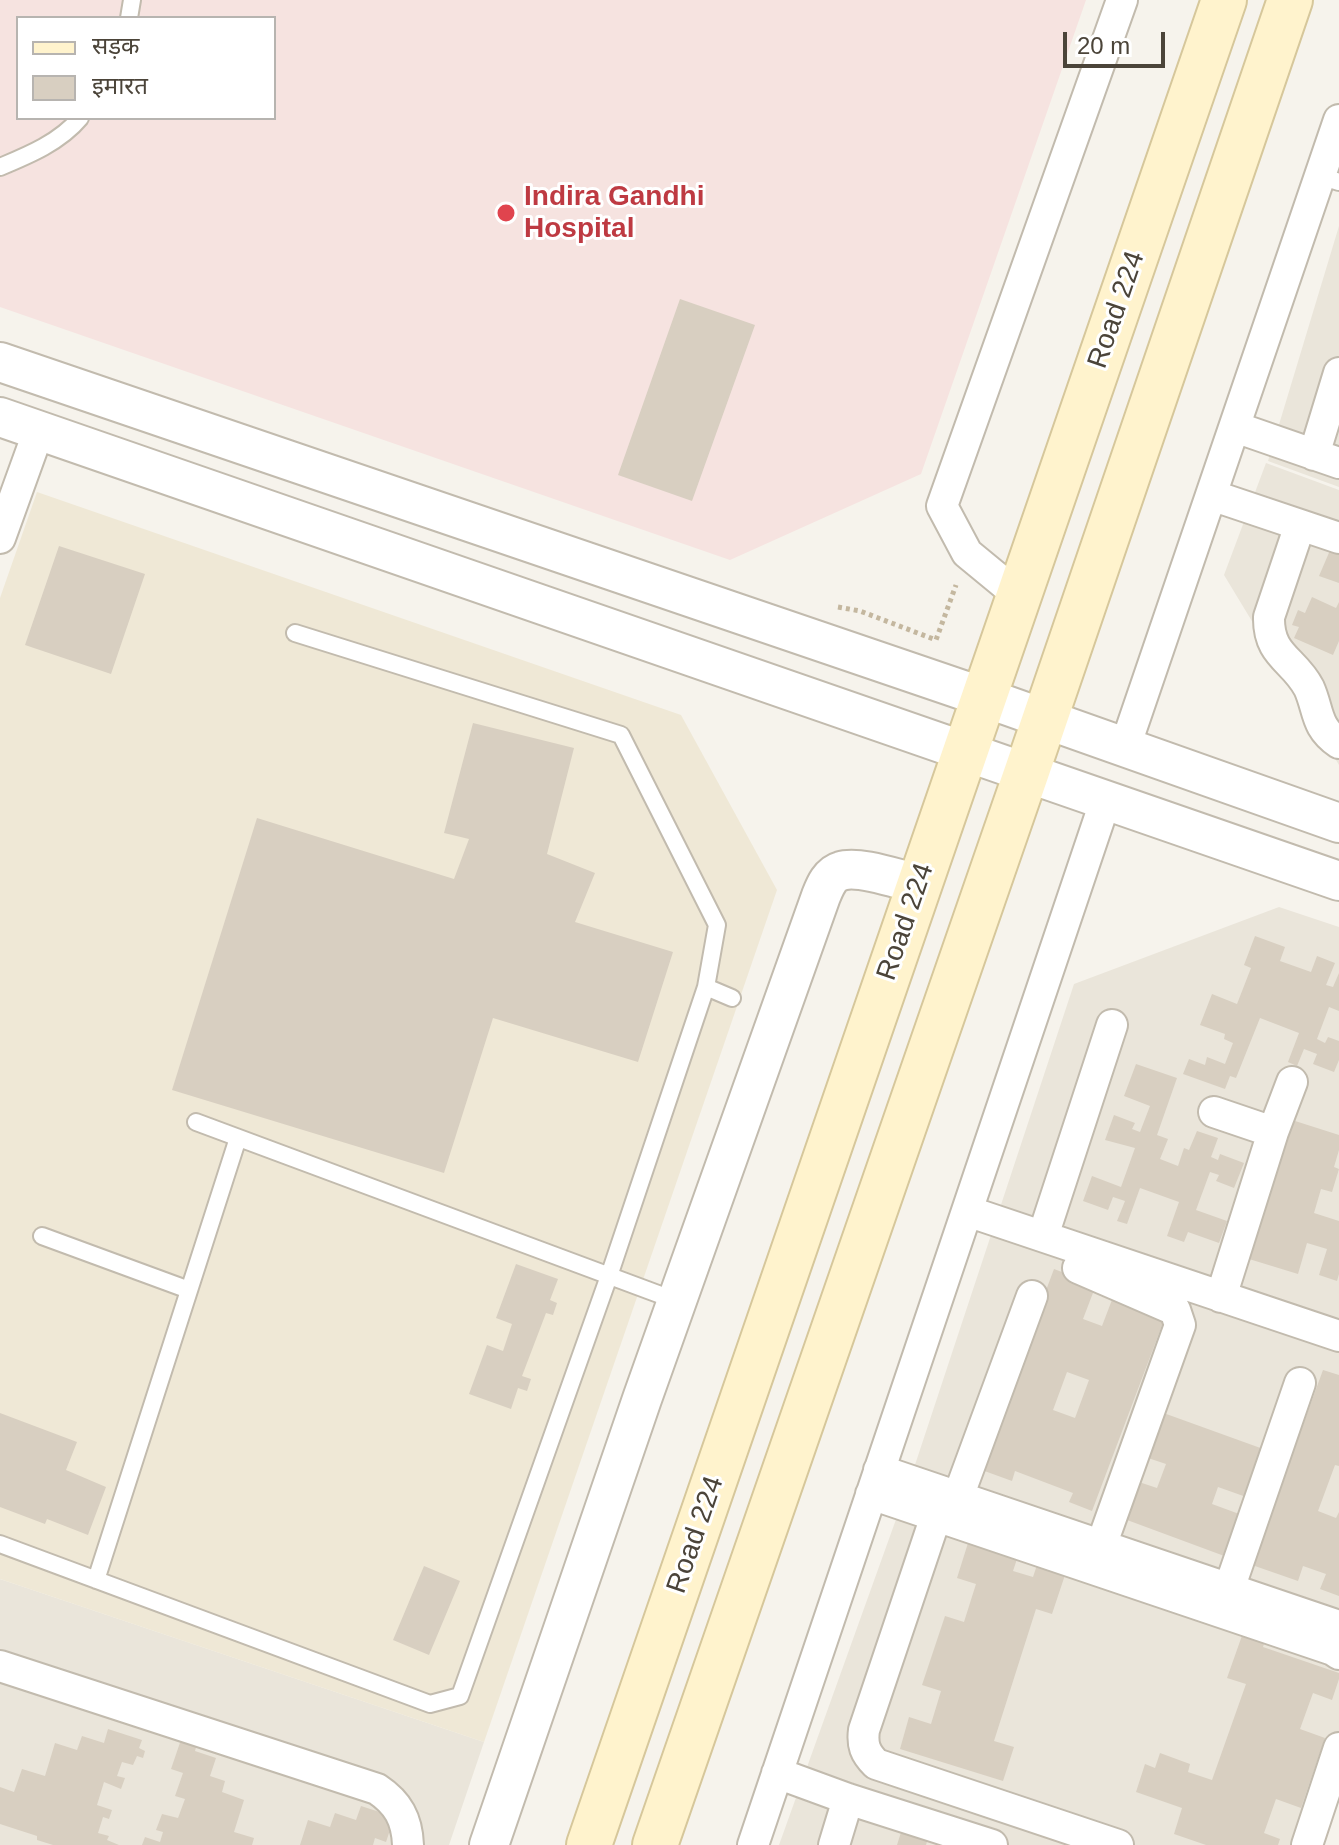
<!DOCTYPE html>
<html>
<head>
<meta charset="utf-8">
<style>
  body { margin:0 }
  #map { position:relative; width:1339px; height:1845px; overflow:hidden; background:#f6f3ec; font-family:Helvetica,"Noto Sans Devanagari",sans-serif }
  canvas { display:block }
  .legend { position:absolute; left:16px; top:16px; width:260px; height:104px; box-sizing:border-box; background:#fff; border:2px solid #b7b4b0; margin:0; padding:10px 14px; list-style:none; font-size:24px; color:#4b4439 }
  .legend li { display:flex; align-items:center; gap:16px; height:40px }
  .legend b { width:40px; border:2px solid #b7b4b0 }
  .scale { position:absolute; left:1063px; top:32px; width:102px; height:36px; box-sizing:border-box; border:4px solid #4b4439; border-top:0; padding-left:10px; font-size:24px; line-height:28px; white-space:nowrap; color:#4b4439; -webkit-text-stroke:6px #fff; paint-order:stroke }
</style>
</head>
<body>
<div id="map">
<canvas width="1339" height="1845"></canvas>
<ul class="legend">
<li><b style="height:10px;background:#fff3cd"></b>सड़क</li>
<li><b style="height:22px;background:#d8cfc1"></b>इमारत</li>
</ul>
<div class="scale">20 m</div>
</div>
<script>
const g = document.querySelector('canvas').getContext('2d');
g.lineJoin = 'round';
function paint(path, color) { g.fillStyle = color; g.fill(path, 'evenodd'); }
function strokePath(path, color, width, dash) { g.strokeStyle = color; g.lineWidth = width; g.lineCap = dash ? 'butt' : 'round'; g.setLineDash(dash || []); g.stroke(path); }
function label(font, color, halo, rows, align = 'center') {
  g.font = font + ' Helvetica,sans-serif'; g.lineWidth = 6; g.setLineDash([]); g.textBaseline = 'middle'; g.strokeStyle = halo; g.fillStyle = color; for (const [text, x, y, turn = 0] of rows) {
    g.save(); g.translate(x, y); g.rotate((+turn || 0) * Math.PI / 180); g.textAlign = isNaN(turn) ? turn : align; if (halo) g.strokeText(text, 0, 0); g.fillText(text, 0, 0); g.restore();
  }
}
paint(new Path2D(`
  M1339,226V487L1268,461Z
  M1266,463L1339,490V765L1224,575Z
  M1279,907L1339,927V1790L1320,1845H779L908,1486L1074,984Z
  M0,1579L484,1742L449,1845H0Z`), '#eae5da');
paint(new Path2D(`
  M37,492L681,715L777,890L484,1742L0,1579V598Z`), '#efe8d6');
paint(new Path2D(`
  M0,0H1086L921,474L730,560L0,307ZM18,18H274V118H18Z`), '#f6e3e0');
paint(new Path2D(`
  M680,299L755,325L692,501L618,475Z
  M59,546L145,574L111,674L25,645Z
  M1331,548L1339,551V583L1319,576Z
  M1312,597L1336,608L1339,602V641L1333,655L1294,638L1299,627L1292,625L1298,610L1305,613Z
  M473,723L574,748L547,854L595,873L575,922L673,952L638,1062L493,1018L444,1173L172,1090L257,818L454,879L469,839L444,833Z
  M1255,936L1285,947L1280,961L1311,972L1317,956L1335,963L1326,985L1333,987L1339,973V1011L1329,1007L1317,1039L1325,1043L1328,1037L1339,1041V1060L1334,1072L1313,1064L1317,1054L1304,1049L1297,1066L1288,1062L1299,1033L1260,1018L1236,1078L1230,1076L1225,1089L1183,1074L1189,1059L1205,1065L1207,1057L1225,1064L1233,1043L1224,1039L1225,1034L1200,1025L1212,994L1237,1004L1251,968L1244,965Z
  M1136,1064L1177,1078L1157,1135L1168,1139L1160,1159L1178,1166L1184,1148L1189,1150L1197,1131L1218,1138L1211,1157L1218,1160L1220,1154L1244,1163L1234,1188L1216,1181L1219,1175L1210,1172L1196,1210L1227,1221L1219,1243L1188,1232L1184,1242L1167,1236L1179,1202L1140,1188L1127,1224L1117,1221L1125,1201L1113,1197L1108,1210L1083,1201L1092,1176L1121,1187L1135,1148L1105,1140L1114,1115L1135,1123L1132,1129L1140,1132L1150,1106L1124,1096Z
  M1292,1120L1339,1135V1150L1334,1167L1339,1169L1332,1192L1321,1189L1314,1213L1339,1221V1274L1337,1281L1319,1275L1327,1249L1307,1243L1298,1274L1249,1259Z
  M516,1264L558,1279L550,1300L557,1303L553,1315L546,1313L522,1376L531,1379L527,1391L518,1388L511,1409L469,1394L487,1345L503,1351L512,1324L496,1318Z
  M1054,1269L1096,1285L1083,1319L1102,1326L1115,1292L1167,1312L1092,1511L1069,1502L1073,1493L1015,1471L1012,1481L979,1469ZM1067,1372L1089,1380L1075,1418L1053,1410Z
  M1323,1370L1339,1375V1466L1335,1465L1318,1511L1336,1518L1339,1512V1596L1320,1589L1326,1574L1303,1566L1298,1581L1252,1565Z
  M1158,1411L1266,1450L1249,1498L1218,1487L1212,1504L1242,1515L1227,1557L1119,1517L1133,1480L1157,1488L1166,1464L1142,1456Z
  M0,1413L77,1442L66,1470L106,1487L88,1535L47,1519L45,1524L0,1507Z
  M968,1543L1017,1559L1013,1571L1033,1577L1037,1565L1065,1575L1052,1614L1036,1609L994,1741L1014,1747L1003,1781L900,1749L909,1717L931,1724L941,1691L922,1685L945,1616L964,1622L976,1584L957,1578Z
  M424,1566L460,1581L429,1655L393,1640Z
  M1244,1630L1266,1637L1263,1647L1339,1673V1679L1332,1700L1313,1693L1300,1729L1325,1738L1301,1808L1276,1799L1264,1833L1280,1839L1278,1845H1206L1174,1834L1182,1808L1136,1792L1145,1764L1155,1768L1160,1753L1190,1764L1188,1772L1212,1780L1246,1684L1227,1678Z
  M185,1728L200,1733L195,1751L216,1758L210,1776L225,1781L222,1792L244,1800L234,1832L254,1838L252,1845H142L145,1837L160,1842L163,1832L156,1830L162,1814L178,1818L185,1799L175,1796L183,1773L171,1769Z
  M108,1729L142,1740L139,1748L145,1751L143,1758L137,1756L133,1765L122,1762L117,1776L125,1778L121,1789L104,1782L97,1805L112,1810L109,1819L103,1817L98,1833L109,1836L107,1840L119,1845H53L37,1840V1836L0,1824V1787L14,1792L22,1769L45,1776L55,1743L77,1750L82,1736L104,1743Z
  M361,1806L395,1817L396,1835L389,1833L386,1842L375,1838L373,1845H300L308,1820L330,1827L335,1813L356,1820Z
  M903,1826L929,1835L926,1845H897Z`), '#d8cfc1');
const service = new Path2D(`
  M129,18L132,0
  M0,167C29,155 60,142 80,118
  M1320,176L1339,182
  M295,633L621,735L717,925L706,987L732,998
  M196,1122L677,1301
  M42,1236L189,1290
  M0,1544L430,1704L460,1696L609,1276L706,987
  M96,1580L238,1138`);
const minor = new Path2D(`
  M1235,427L1339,463
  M1314,455L1339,373
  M1211,495L1339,538
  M1300,525L1269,617C1268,656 1294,659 1309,688C1319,710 1315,727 1339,743
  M0,538L39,430
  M1018,595L967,553L942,506L1122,0
  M1125,747L1339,120
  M1214,1112L1273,1132
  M967,1211L1339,1336
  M1043,1236L1112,1025
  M1078,1268L1175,1310L1180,1325L1101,1546
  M1221,1297L1273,1132L1292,1082
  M879,1470L1339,1626
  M871,1494L1333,1650L1339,1654
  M958,1497L1032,1296
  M936,1516L864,1730C862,1745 865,1753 876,1764L1118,1845
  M1229,1589L1300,1383
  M0,1666L377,1789C398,1803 407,1819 408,1845
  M777,1773L848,1799L992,1845
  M753,1845L1106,799
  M834,1845L848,1799
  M1307,1845L1339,1748`);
const tertiary = new Path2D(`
  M0,362L983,697L1339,823
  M0,417L1339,881
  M489,1845L642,1399L821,896C825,886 830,874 841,871C859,865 900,880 919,884`);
const secondary = new Path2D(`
  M589,1845L1224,0
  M655,1845L1027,771L1290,0`);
strokePath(service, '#c2bbae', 20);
strokePath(minor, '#c2bbae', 34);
strokePath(tertiary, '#c2bbae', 42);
strokePath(secondary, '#d6c79b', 48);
strokePath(new Path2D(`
  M838,607L860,611L936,640L956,585`), '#c4b79f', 5, [4, 4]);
strokePath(service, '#fff', 16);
strokePath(minor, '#fff', 30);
strokePath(tertiary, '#fff', 38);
strokePath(secondary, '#fff3cd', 44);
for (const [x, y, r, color] of [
  [506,213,10,"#e0444e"]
]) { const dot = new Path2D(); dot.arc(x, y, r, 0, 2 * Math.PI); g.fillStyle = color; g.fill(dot); strokePath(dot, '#fff', 3); }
label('bold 28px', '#be3a42', '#fff', [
  ["Indira Gandhi",524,197],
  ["Hospital",524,229]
], 'left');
label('28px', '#4b4439', '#fff', [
  ["Road 224",1117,310,-71],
  ["Road 224",906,922,-71],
  ["Road 224",696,1535,-71]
]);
</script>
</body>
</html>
